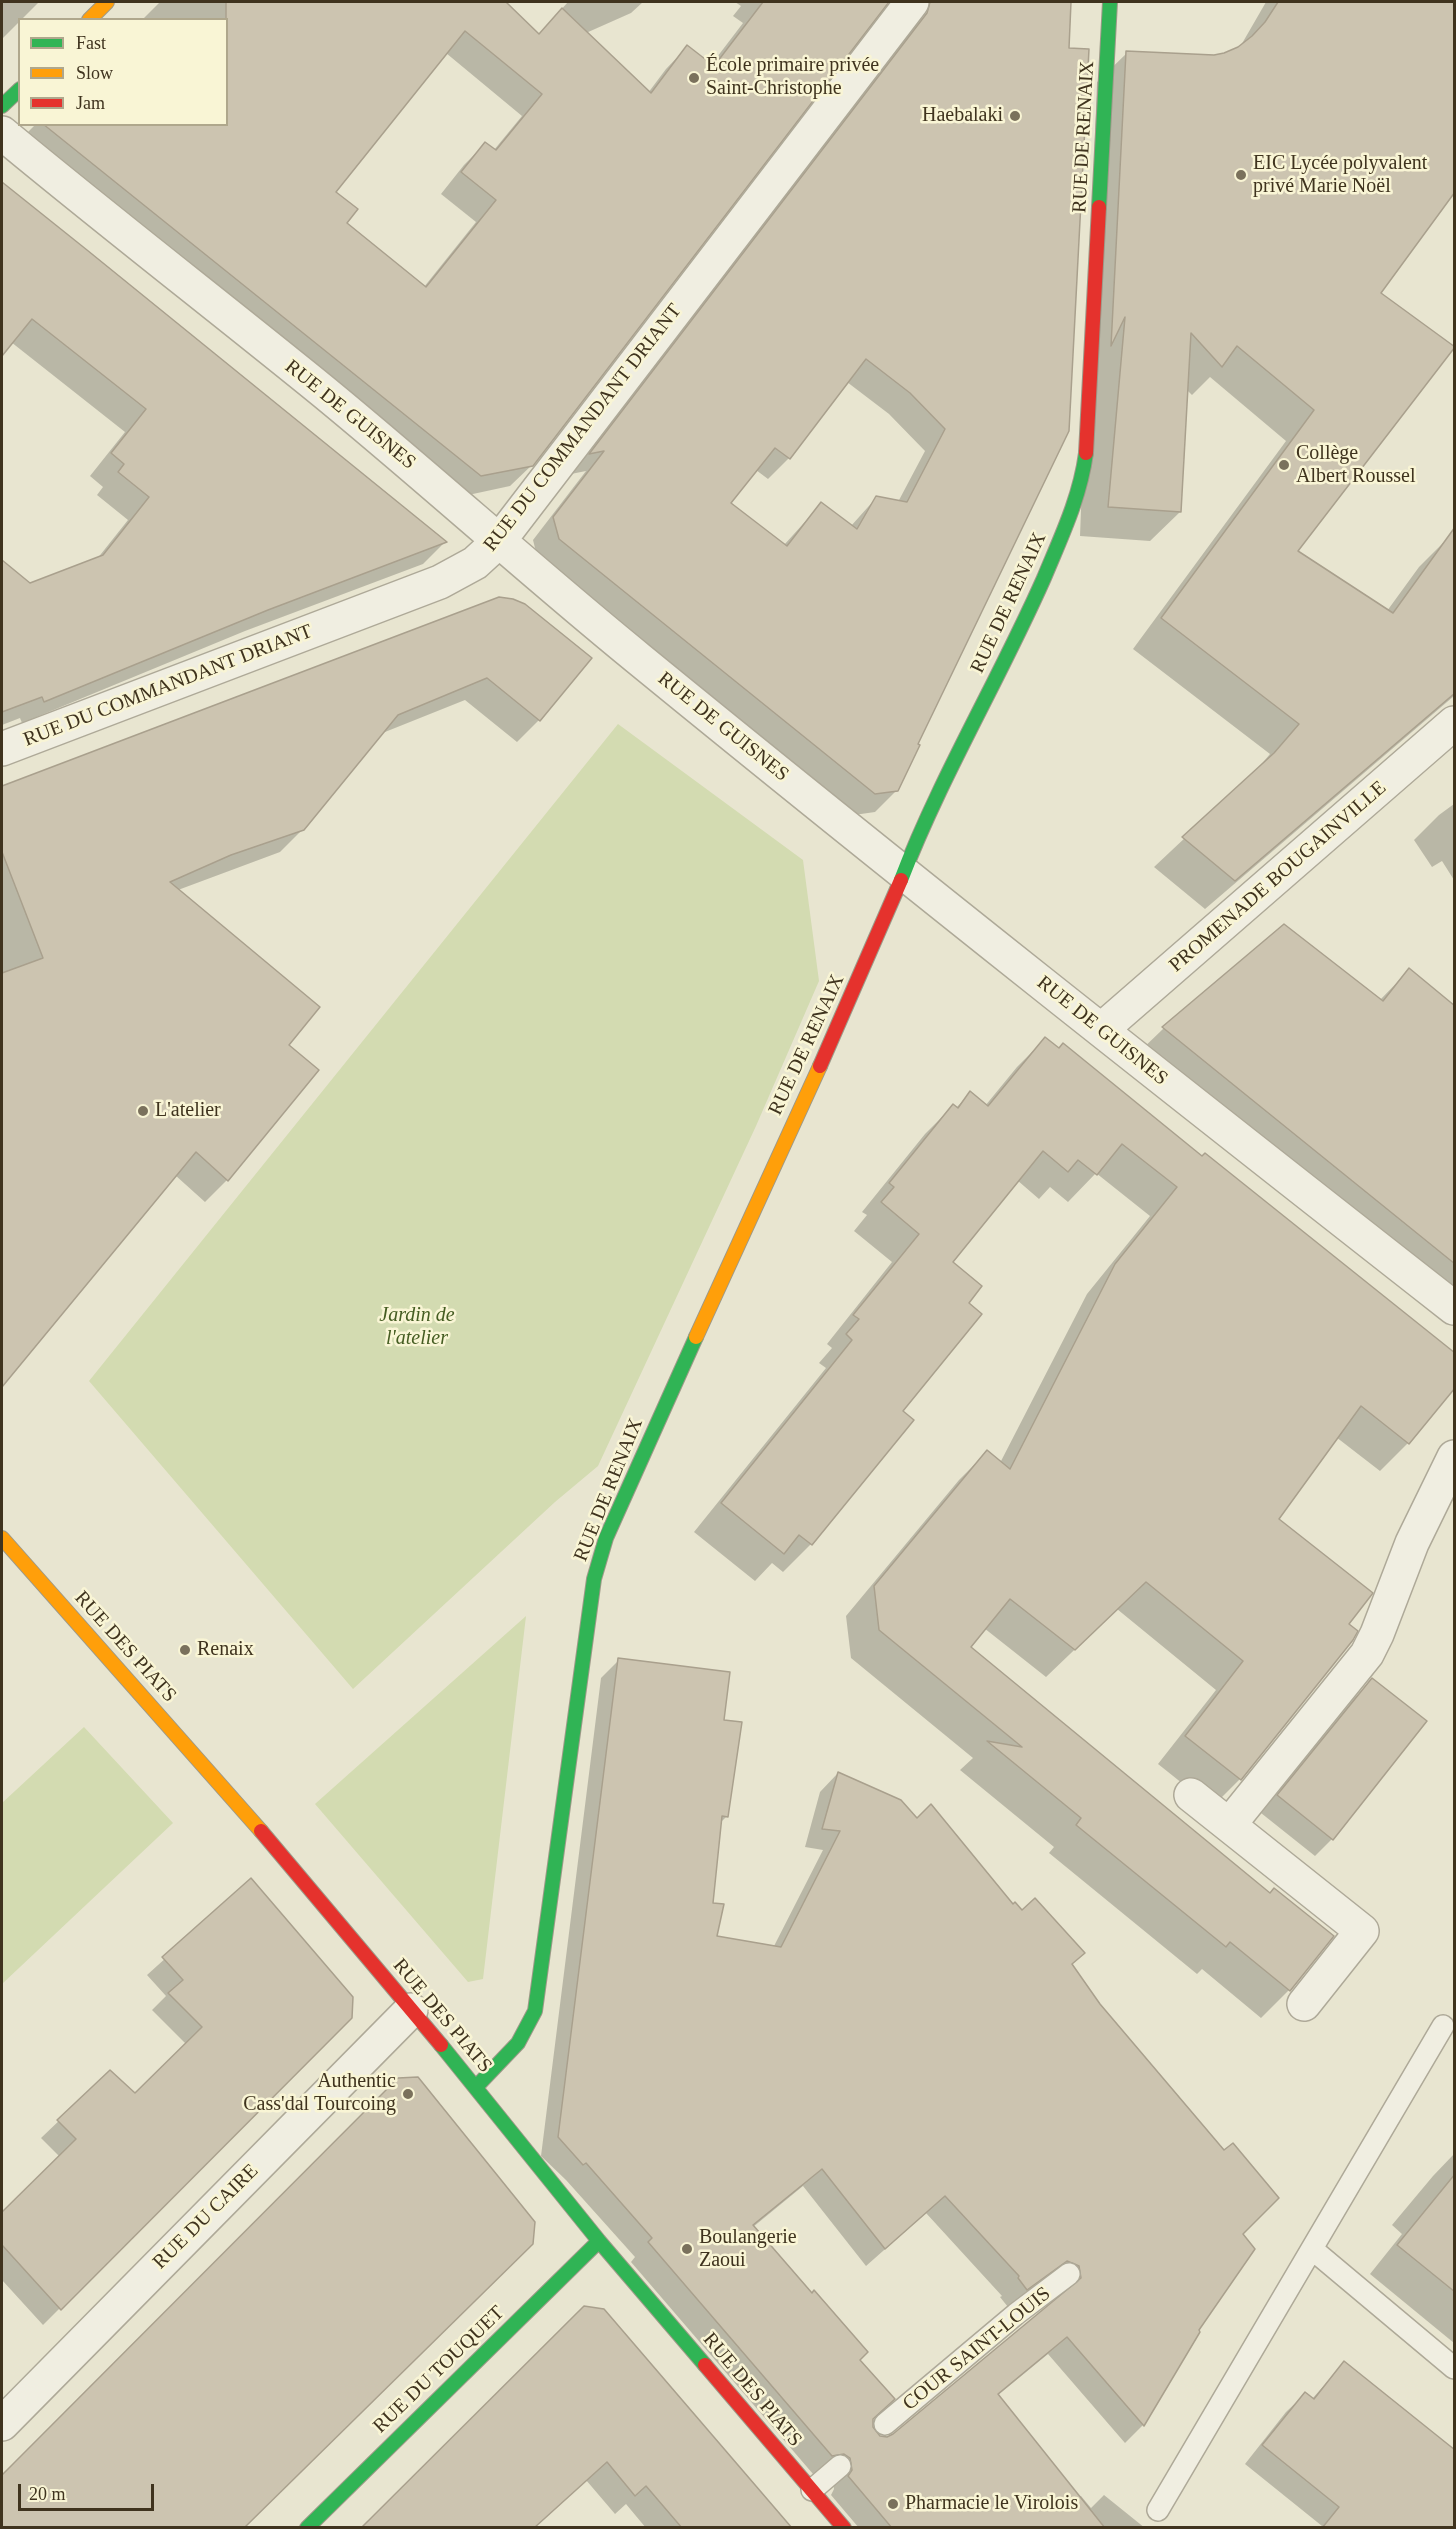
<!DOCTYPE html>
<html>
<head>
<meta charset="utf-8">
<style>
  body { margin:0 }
  #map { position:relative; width:1456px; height:2529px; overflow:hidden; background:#e8e5d0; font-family:"Times New Roman",serif }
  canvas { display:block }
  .frame { position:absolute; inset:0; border:3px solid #3f331e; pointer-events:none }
  .legend { position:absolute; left:18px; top:18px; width:210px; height:108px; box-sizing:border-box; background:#f9f5d5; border:2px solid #afa78c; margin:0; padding:8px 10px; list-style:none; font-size:18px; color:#3f331e }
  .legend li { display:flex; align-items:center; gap:12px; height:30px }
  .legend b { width:30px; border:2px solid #afa78c }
  .scale { position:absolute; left:18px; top:2484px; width:136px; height:27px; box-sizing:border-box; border:3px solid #3f331e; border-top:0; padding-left:8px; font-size:18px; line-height:21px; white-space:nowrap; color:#3f331e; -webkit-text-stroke:4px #f9f5d5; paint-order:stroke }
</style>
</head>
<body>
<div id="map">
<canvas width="1456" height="2529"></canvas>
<div class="frame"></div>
<ul class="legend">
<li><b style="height:8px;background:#30b455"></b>Fast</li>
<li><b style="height:8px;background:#ff9f0a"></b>Slow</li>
<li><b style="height:8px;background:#e5322d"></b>Jam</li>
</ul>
<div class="scale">20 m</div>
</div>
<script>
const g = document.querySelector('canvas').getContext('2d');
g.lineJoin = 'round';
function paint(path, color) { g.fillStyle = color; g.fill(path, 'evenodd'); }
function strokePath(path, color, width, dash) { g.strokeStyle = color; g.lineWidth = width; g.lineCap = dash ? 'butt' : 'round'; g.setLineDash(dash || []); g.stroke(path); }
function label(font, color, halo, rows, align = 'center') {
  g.font = font + ' "Times New Roman",serif'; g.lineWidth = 5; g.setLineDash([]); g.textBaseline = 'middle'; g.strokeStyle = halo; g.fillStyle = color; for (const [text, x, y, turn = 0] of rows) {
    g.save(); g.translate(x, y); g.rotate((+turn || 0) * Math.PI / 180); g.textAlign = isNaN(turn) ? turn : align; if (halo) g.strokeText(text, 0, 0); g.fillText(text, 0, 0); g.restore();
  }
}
paint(new Path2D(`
  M618,724L803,860L819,981L756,1126L598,1466L555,1502L353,1689L89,1381Z
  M526,1616L483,1979L468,1982L315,1804Z
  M84,1727L173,1823L2,1984V1803Z`), '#d3dbb1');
paint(new Path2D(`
  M2,2H39L2,39Z
  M160,2H504L538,35L568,2H643L631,13L586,33L648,93L666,69L687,47L711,65L743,23L733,16L741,6L735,2H879L884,5L532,465L510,486L459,497L30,152L28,132L36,124H226V20H142ZM446,53L522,116L494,150L485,144L464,165L441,194L476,222L424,287L345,223L334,192Z
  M936,2H1070L1068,50L916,745L897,790L875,812L854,815L538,560L533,540L586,471L571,474L895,50ZM847,382L889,414L925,451L898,502L876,498L851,526L821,504L784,545L729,503L756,470L768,479L789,458Z
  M1266,2H1454V190L1379,293L1295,552L1387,611L1419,567L1454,532V696L1205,909L1154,867L1254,773L1270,754L1133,649L1286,441L1210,377L1192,395L1186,389L1180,512L1150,541L1080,536L1097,82L1127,53L1214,57L1232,52L1240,47Z
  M2,183L445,542L423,564L245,631L22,723L20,718L2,725V561L30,585L97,559L128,520L97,495L103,487L90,476L125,432L11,342L2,354Z
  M500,599L590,658L539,720L517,742L465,700L380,734L303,829L280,852L178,890L287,1045L317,1070L227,1180L205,1202L175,1175L2,1384V787Z
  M1454,804V880L1442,861L1432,867L1414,840L1439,815Z
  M1284,925L1380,1000L1409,970L1454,1008V1309L1138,1053L1163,1029Z
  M1045,1039L1408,1443L1380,1471L1336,1437L1277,1519L1240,1779L1212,1807L1158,1764L1216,1690L1117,1609L1046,1677L984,1628L969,1647L1289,1990L1261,2018L1202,1969L1197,1974L1049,1853L1054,1847L960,1770L973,1758L851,1658L846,1616L959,1480L987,1452L1000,1463L1087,1294L1150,1216L1096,1173L1068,1202L1050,1187L1039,1199L1017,1180L951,1262L967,1304L901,1411L811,1544L783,1572L772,1563L755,1581L694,1532L826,1368L819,1363L832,1348L827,1344L892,1262L854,1231L867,1215L862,1212L925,1134L953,1106L956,1108L970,1093L985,1106L1017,1067Z
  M619,1660L723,1721L727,1816L720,1823L712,1904L715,1938L773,1948L823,1850L805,1847L820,1792L838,1773L917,1820L1012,1906L1071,1965L1241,2234L1197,2330L1143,2425L1125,2443L1048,2354L997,2396L1079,2497L1081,2496L1091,2508L1104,2495L1145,2528H859L831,2495L834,2489L832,2477L813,2474L631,2262L635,2257L566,2180L541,2156L601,1678ZM803,2186L866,2266L926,2213L1002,2296L1000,2297L1008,2307L1047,2279L1061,2284L1063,2295L894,2435L881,2438L874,2433L859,2360L753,2227Z
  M1372,1680L1332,1839L1315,1856L1261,1813L1355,1697Z
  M251,1881L351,2017L43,2325L2,2280V2214L60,2157L41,2138L110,2072L135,2095L186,2044L152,2010L166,1996L147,1975Z
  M398,2080L242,2528H2V2477Z
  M1454,2154V2343L1370,2274L1402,2234L1392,2225L1433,2176Z
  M585,2308L791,2528H646L626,2504L615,2514L586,2480L536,2526L537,2528H363Z
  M1344,2363L1454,2528H1320L1322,2526L1245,2464L1286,2412L1305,2394L1312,2399Z`), '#0003');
const building = new Path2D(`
  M226,2H506L539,34L562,8L651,93L687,45L714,66L763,2H889L533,466L481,476L43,124H226ZM465,31L542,94L496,150L485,142L461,172L496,200L426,287L347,223L358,209L336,192Z
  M930,2H1071L1069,48L1089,49L1069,431L918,744L920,745L898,791L875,794L559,539L553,517L604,451L589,454L927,13ZM866,359L910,393L945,429L907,502L876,496L857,529L821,502L787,546L731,503L775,448L790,459Z
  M1278,2H1455V192L1381,293L1455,347L1298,551L1393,613L1455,527V693L1235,881L1182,837L1274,753L1299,724L1161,618L1314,410L1237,346L1222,367L1191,333L1181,512L1108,507L1125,317L1111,346L1126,51L1214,55L1224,53L1238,47L1252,36L1265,22Z
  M2,182L87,250L447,542L268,610L44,702L42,697L2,712V560L30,583L103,555L149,497L118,472L124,464L111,453L146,409L32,319L2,356Z
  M499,597L513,599L525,604L592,658L540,721L487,678L398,715L304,830L231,855L170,882L320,1007L289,1045L319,1070L228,1181L196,1152L2,1387V973L43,958L2,852V786Z
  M1284,924L1383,1001L1409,968L1455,1006V1264L1162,1027Z
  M1045,1037L1059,1048L1063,1043L1202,1156L1205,1153L1455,1353V1388L1409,1444L1361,1406L1279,1519L1373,1593L1349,1624L1358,1631L1353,1640L1241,1780L1185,1736L1243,1661L1146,1582L1075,1650L1010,1599L971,1647L1270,1893L1274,1888L1334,1936L1290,1991L1230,1942L1226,1947L1076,1825L1081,1818L987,1741L1022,1747L879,1630L874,1586L987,1450L1010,1469L1115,1264L1177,1187L1122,1144L1097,1175L1078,1160L1068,1172L1043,1151L953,1262L982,1286L969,1303L982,1314L903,1411L914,1420L812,1545L799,1535L784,1554L721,1503L852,1340L846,1334L859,1319L853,1315L919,1234L881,1202L894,1187L889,1183L953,1104L958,1108L970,1091L988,1106Z
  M618,1658L730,1672L724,1720L742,1722L728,1817L722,1816L713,1903L724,1904L717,1936L781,1947L840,1831L822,1829L838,1772L901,1800L917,1818L931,1804L1013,1904L1015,1902L1022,1910L1035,1898L1085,1953L1072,1964L1100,2004L1224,2150L1233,2143L1279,2198L1243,2234L1255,2249L1199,2330L1200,2332L1144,2426L1067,2337L998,2394L1105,2528H892L848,2476L852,2470L850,2458L844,2454L832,2456L648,2242L652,2238L586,2163L583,2165L558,2137ZM822,2169L885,2249L945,2196L1019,2276L1018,2278L1027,2290L1067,2261L1079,2266L1081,2278L893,2434L887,2437L880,2436L873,2427V2419L895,2399L860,2360L868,2352L814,2290L812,2293L753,2225Z
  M1372,1678L1427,1721L1333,1840L1277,1795Z
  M251,1878L353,1997L352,2018L61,2310L2,2245V2212L76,2139L57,2120L110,2070L135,2093L202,2027L168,1993L183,1980L162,1957Z
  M418,2077L535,2222L533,2244L244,2528H2V2475L398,2078Z
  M1455,2174V2292L1397,2245Z
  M584,2306L604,2309L792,2528H682L646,2486L635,2496L607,2462L534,2528H361Z
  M1344,2361L1455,2450V2528H1322L1339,2507L1262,2445L1305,2392L1314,2399Z`);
paint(building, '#ccc4b0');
strokePath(building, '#a9a08d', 1.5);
const lane = new Path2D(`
  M1312,2249L1454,2368
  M885,2424L1016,2314L1069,2274
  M812,2490L840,2466
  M1158,2510L1443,2026`);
const street = new Path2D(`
  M2,133C108,221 217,305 324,392C430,479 532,572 639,659C908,879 1181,1094 1454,1308
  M2,749L440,582L475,563L499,541L912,2
  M1101,1030L1454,723
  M1191,1795L1362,1931L1304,2004
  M1229,1825L1367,1654L1377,1634L1412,1543L1454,1457
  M2,2424L411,2010`);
const fast = new Path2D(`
  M2,106L20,89
  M1099,207L1110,2
  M901,880C941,776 999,680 1044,578C1061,537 1080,498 1086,453
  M441,2045L599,2241L705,2365
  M476,2087L518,2043L535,2011L594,1579L606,1538L696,1337
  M307,2528L599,2241`);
const slow = new Path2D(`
  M89,20L107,2
  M696,1337L820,1066
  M2,1538L261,1831`);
const jam = new Path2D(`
  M1086,453L1099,207
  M820,1066L901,880
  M261,1831L441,2045
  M705,2365L844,2528`);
strokePath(lane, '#aea998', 24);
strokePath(street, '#aea998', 36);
strokePath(fast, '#9d9988', 16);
strokePath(slow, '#9d9988', 16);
strokePath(jam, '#9d9988', 16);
strokePath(lane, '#f0eee1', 21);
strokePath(street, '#f0eee1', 33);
strokePath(fast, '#30b455', 14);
strokePath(slow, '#ff9f0a', 14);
strokePath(jam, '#e5322d', 14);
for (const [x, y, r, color] of [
  [694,78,6,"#7a715c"],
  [1015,116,6,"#7a715c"],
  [1241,175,6,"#7a715c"],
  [1284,465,6,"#7a715c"],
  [143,1111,6,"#7a715c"],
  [185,1650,6,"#7a715c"],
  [408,2094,6,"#7a715c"],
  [687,2249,6,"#7a715c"],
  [893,2504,6,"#7a715c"]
]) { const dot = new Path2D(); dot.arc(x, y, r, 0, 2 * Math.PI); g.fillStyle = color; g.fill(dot); strokePath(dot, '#f9f5d5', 2); }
label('20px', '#3f331e', '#f9f5d5', [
  ["École primaire privée",706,66],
  ["Saint-Christophe",706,89],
  ["Haebalaki",1003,116,"right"],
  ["EIC Lycée polyvalent",1253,164],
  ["privé Marie Noël",1253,187],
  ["Collège",1296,454],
  ["Albert Roussel",1296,477],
  ["L'atelier",155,1111],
  ["Renaix",197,1650],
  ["Authentic",396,2082,"right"],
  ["Cass'dal Tourcoing",396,2105,"right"],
  ["Boulangerie",699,2238],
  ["Zaoui",699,2261],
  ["Pharmacie le Virolois",905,2504]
], 'left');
label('20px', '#3f331e', '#f9f5d5', [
  ["RUE DE RENAIX",1084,137,-87],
  ["RUE DE GUISNES",350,415,39],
  ["RUE DU COMMANDANT DRIANT",583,428,-52],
  ["RUE DE RENAIX",1009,603,-65],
  ["RUE DU COMMANDANT DRIANT",168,686,-21],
  ["RUE DE GUISNES",723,727,39],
  ["PROMENADE BOUGAINVILLE",1278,877,-41],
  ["RUE DE GUISNES",1102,1031,39],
  ["RUE DE RENAIX",807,1045,-65],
  ["RUE DE RENAIX",609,1490,-68],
  ["RUE DES PIATS",125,1647,48],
  ["RUE DES PIATS",442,2016,50],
  ["RUE DU CAIRE",206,2217,-45],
  ["COUR SAINT-LOUIS",977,2349,-39],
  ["RUE DU TOUQUET",439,2370,-44],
  ["RUE DES PIATS",752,2390,50]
]);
label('italic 20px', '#455d22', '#f9f5d5', [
  ["Jardin de",417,1316],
  ["l'atelier",417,1339]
]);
</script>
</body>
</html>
